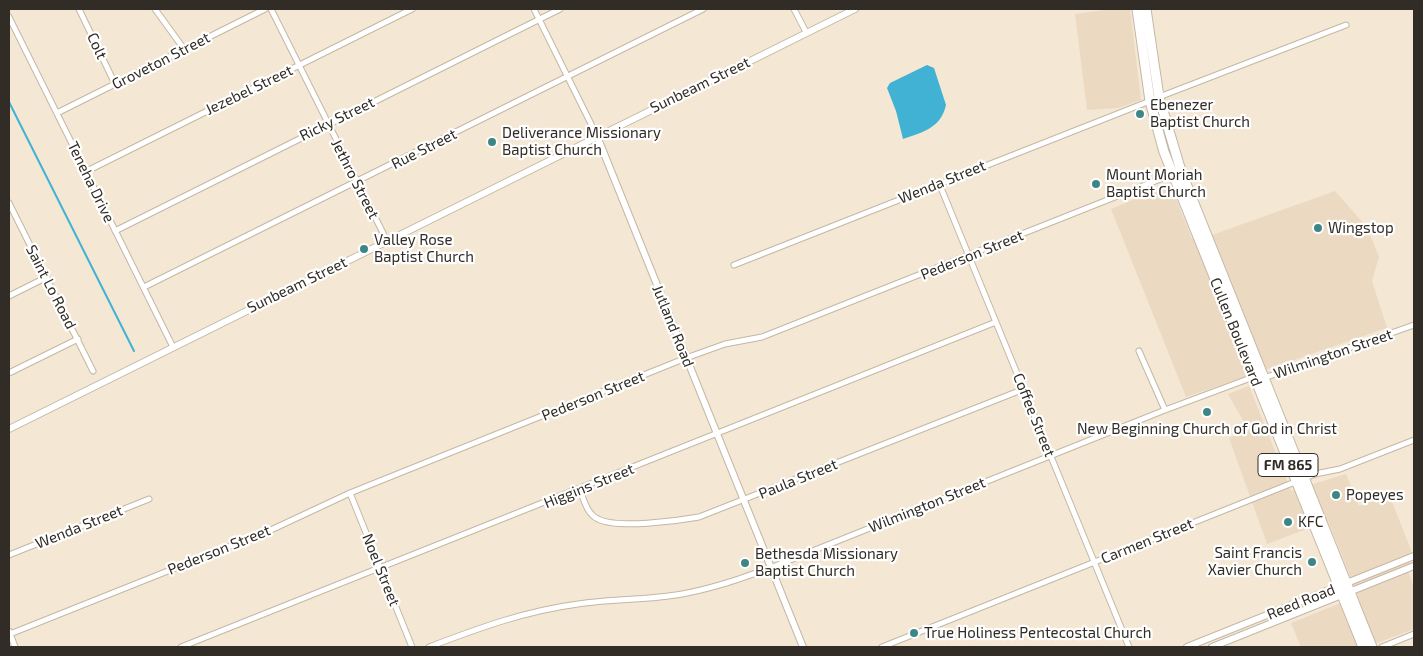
<!DOCTYPE html>
<html>
<head>
<meta charset="utf-8">
<style>
  body { margin:0 }
  #map { position:relative; width:1423px; height:656px; overflow:hidden; background:#f4e7d4; font-family:"Exo 2",sans-serif }
  canvas { display:block }
  .frame { position:absolute; inset:0; border:10px solid #312c25; pointer-events:none }
</style>
</head>
<body>
<div id="map">
<canvas width="1423" height="656"></canvas>
<div class="frame"></div>
</div>
<script>
const g = document.querySelector('canvas').getContext('2d');
g.lineJoin = 'round';
function paint(path, color) { g.fillStyle = color; g.fill(path, 'evenodd'); }
function strokePath(path, color, width, dash) { g.strokeStyle = color; g.lineWidth = width; g.lineCap = dash ? 'butt' : 'round'; g.setLineDash(dash || []); g.stroke(path); }
function label(font, color, halo, rows, align = 'center') {
  g.font = font + ' "Exo 2",sans-serif'; g.lineWidth = 4.5; g.setLineDash([]); g.textBaseline = 'middle'; g.strokeStyle = halo; g.fillStyle = color; for (const [text, x, y, turn = 0] of rows) {
    g.save(); g.translate(x, y); g.rotate((+turn || 0) * Math.PI / 180); g.textAlign = isNaN(turn) ? turn : align; if (halo) g.strokeText(text, 0, 0); g.fillText(text, 0, 0); g.restore();
  }
}
paint(new Path2D(`
  M1112,9H1130L1141,100L1118,108L1087,110L1075,14Z
  M1170,184L1192,239L1212,235L1335,191L1367,227L1379,257L1372,281L1387,328L1186,397L1111,209Z
  M1249,386L1291,491L1346,474L1359,506L1389,494L1411,550L1409,574L1414,587V629L1366,647H1301L1291,623L1358,596L1328,521L1267,544L1229,438L1249,431L1228,394Z`), '#ecd9c2');
paint(new Path2D(`
  M927,65L934,68L946,105C941,128 923,132 903,139L896,111L887,88L890,83Z`), '#41b2d3');
strokePath(new Path2D(`
  M9,102L134,351`), '#41b2d3', 2);
const minor = new Path2D(`
  M79,9L115,84
  M155,9L184,49
  M271,9L387,241
  M534,9L597,136
  M794,9L806,32
  M9,17L173,347
  M1159,97L1346,25
  M57,113L265,9
  M85,172L412,9
  M939,183L1129,647
  M9,203L93,371
  M115,231L560,9
  M734,265L1150,101
  M144,287L703,9
  M9,296L47,277
  M1139,351L1165,410
  M9,373L78,339
  M1264,378L1414,325
  M580,490C584,500 587,514 598,519C617,529 677,521 699,517L1024,389
  M350,493L412,647
  M9,555L149,499
  M9,631L15,647
  M10,634L273,529L350,493L686,358L725,344L762,337L1173,174
  M181,647L996,322
  M429,647C479,628 525,611 578,604C610,599 644,600 676,595C709,590 739,579 770,568L1165,410L1256,376
  M882,647L1315,474L1340,469L1414,440
  M1382,647L1414,634`);
const tertiary = new Path2D(`
  M597,136L803,647
  M9,429L855,9
  M1187,647L1414,556
  M1212,647L1414,566`);
const primary = new Path2D(`
  M1137,9L1150,101L1164,152L1363,647
  M1146,9L1159,97L1181,171L1372,647`);
strokePath(minor, '#c4b7a5', 7);
strokePath(tertiary, '#c4b7a5', 8);
strokePath(primary, '#c4b7a5', 11);
strokePath(minor, '#fff', 5);
strokePath(tertiary, '#fff', 6);
strokePath(primary, '#fff', 9);
for (const [x, y, r, color] of [
  [1140,114,5,"#3e8685"],
  [492,142,5,"#3e8685"],
  [1096,184,5,"#3e8685"],
  [1318,228,5,"#3e8685"],
  [364,249,5,"#3e8685"],
  [1207,412,5,"#3e8685"],
  [1336,495,5,"#3e8685"],
  [1288,522,5,"#3e8685"],
  [1312,562,5,"#3e8685"],
  [745,563,5,"#3e8685"],
  [914,633,5,"#3e8685"]
]) { const dot = new Path2D(); dot.arc(x, y, r, 0, 2 * Math.PI); g.fillStyle = color; g.fill(dot); strokePath(dot, '#fff', 2); }
for (const [x, y, w] of [
  [1288,465,60]
]) { const box = new Path2D(); box.roundRect(x - w / 2, y - 11.5, w, 23, 4); g.fillStyle = '#fff'; g.fill(box); strokePath(box, '#312c25', 1); }
label('bold 14px', '#312c25', null, [
  ["FM 865",1288,465]
]);
label('15px', '#312c25', '#fff', [
  ["Colt",97,46,65],
  ["Groveton Street",161,61,-27],
  ["Sunbeam Street",700,85,-26],
  ["Jezebel Street",249,90,-26],
  ["Ricky Street",337,119,-26],
  ["Rue Street",424,149,-27],
  ["Jethro Street",355,179,63],
  ["Teneha Drive",91,182,64],
  ["Wenda Street",942,182,-22],
  ["Pederson Street",972,255,-22],
  ["Sunbeam Street",297,285,-26],
  ["Saint Lo Road",51,287,63],
  ["Jutland Road",673,326,68],
  ["Cullen Boulevard",1236,332,68],
  ["Wilmington Street",1333,354,-19],
  ["Pederson Street",593,396,-22],
  ["Coffee Street",1034,415,68],
  ["Paula Street",798,479,-22],
  ["Higgins Street",589,486,-22],
  ["Wilmington Street",927,505,-22],
  ["Wenda Street",79,527,-22],
  ["Carmen Street",1147,541,-22],
  ["Pederson Street",219,550,-22],
  ["Noel Street",381,570,68],
  ["Reed Road",1301,602,-22]
]);
label('15px', '#312c25', '#fff', [
  ["Ebenezer",1150,105],
  ["Baptist Church",1150,122],
  ["Deliverance Missionary",502,133],
  ["Baptist Church",502,150],
  ["Mount Moriah",1106,175],
  ["Baptist Church",1106,192],
  ["Wingstop",1328,228],
  ["Valley Rose",374,240],
  ["Baptist Church",374,257],
  ["New Beginning Church of God in Christ",1207,429,"center"],
  ["Popeyes",1346,495],
  ["KFC",1298,522],
  ["Saint Francis",1302,553,"right"],
  ["Xavier Church",1302,570,"right"],
  ["Bethesda Missionary",755,554],
  ["Baptist Church",755,571],
  ["True Holiness Pentecostal Church",924,633]
], 'left');
</script>
</body>
</html>
